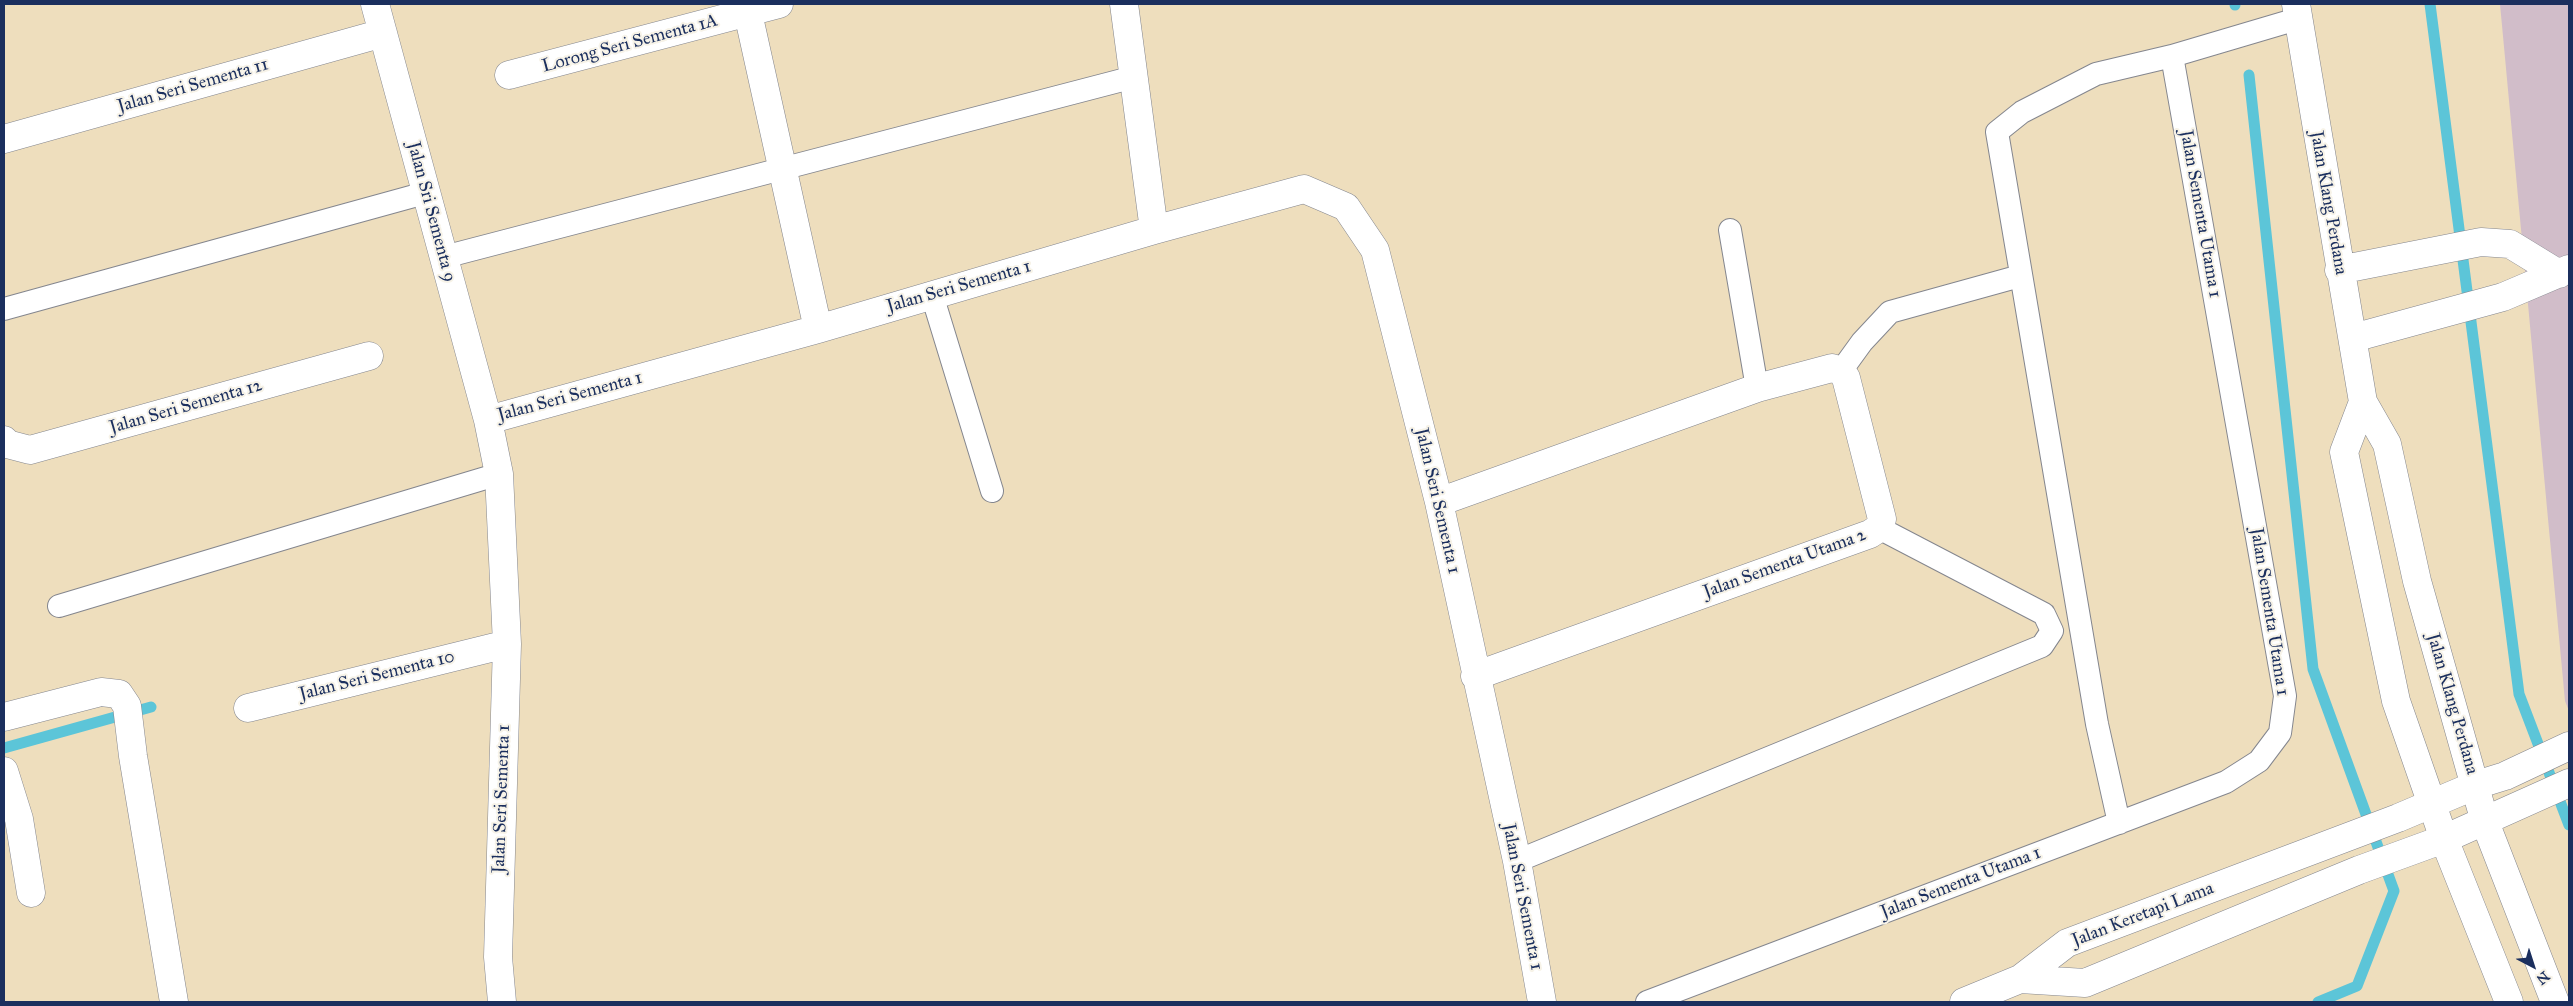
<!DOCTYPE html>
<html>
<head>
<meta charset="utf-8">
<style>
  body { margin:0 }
  #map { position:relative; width:2573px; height:1006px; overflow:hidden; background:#eedebd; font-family:"IM FELL Great Primer",serif }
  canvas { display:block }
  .frame { position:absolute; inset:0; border:5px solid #1b2f5e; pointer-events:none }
  .north { position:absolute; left:2508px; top:941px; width:50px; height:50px; -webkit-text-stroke:4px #f7f3e8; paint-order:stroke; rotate:140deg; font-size:14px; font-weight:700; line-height:20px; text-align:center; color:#1b2f5e }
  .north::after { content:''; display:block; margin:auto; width:18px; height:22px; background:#1b2f5e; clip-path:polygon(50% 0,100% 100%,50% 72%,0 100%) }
</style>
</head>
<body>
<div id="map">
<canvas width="2573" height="1006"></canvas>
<div class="frame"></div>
<div class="north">N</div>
</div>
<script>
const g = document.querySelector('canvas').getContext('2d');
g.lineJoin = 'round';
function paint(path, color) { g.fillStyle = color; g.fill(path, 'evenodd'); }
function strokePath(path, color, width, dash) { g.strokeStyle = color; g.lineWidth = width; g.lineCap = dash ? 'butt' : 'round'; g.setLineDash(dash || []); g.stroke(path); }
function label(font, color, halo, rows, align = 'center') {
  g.font = font + ' "IM FELL Great Primer",serif'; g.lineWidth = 4; g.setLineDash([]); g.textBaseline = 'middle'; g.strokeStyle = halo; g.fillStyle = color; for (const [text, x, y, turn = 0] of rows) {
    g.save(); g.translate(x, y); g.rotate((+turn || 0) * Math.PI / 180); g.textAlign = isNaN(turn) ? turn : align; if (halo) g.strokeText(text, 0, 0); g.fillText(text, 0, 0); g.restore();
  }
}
paint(new Path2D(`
  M2500,4H2569V711L2565,701Z`), '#d1bdc9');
strokePath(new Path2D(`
  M2235,4V5
  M2430,4L2519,694L2569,825
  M2249,75L2313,669L2394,891L2357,986L2318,1002
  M4,748L151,707`), '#5cc5d8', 11);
const service = new Path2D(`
  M1730,230L1757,388
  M444,257L1134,77
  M932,295L992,491
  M4,309L425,193
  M1841,371L1862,342L1890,312L2020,276
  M59,606L499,474
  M2119,823L2097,724L1997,132L2022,112L2096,74L2172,56
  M1517,861L2042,646L2052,631L2044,614L1879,528
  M1647,1002L2226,782L2259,761L2280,733L2285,696L2172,56L2297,19`);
const minor = new Path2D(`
  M375,4L488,420L499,474L507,644L498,957L502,1002
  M746,4L818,329
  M1124,4L1154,230
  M2296,4L2363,402L2387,444L2417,581L2485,822L2555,1002
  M509,75L779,4
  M4,139L383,33
  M2339,270L2481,242L2510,244L2559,274
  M2353,338L2503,297L2569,269
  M2363,402L2344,452L2396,701L2444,839L2509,1002
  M488,420L818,329L1154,230L1304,189L1346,207L1375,250L1439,502L1517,861L1542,1002
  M4,440L7,444L30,450L369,356
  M1439,502L1757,388L1832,368L1841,371L1846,378L1882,519L1879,528L1870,534L1475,676
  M248,708L507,644
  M4,717L101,692L119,694L127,706L133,756L174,1002
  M4,771L19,819L31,893`);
const tertiary = new Path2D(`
  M2020,979L2085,983L2359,870L2444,839L2569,783
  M1964,1002L2020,979L2067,943L2398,818L2476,785L2505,776L2569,746`);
strokePath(service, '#84868e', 24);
strokePath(minor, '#84868e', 29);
strokePath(tertiary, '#84868e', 29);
strokePath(service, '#fff', 22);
strokePath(minor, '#fff', 28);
strokePath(tertiary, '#fff', 28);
label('18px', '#1b2f5e', '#f7f3e8', [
  ["Lorong Seri Sementa 1A",630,44,-15],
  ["Jalan Seri Sementa 11",193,86,-16],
  ["Jalan Klang Perdana",2328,203,80],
  ["Jalan Sri Sementa 9",431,212,75],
  ["Jalan Sementa Utama 1",2200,214,80],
  ["Jalan Seri Sementa 1",959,287,-16],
  ["Jalan Seri Sementa 1",570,397,-15],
  ["Jalan Seri Sementa 12",186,407,-16],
  ["Jalan Seri Sementa 1",1437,501,77],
  ["Jalan Sementa Utama 2",1785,564,-20],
  ["Jalan Sementa Utama 1",2269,612,81],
  ["Jalan Seri Sementa 10",377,676,-14],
  ["Jalan Klang Perdana",2452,704,74],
  ["Jalan Seri Sementa 1",502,799,-88],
  ["Jalan Sementa Utama 1",1961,883,-21],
  ["Jalan Seri Sementa 1",1522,897,79],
  ["Jalan Keretapi Lama",2143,915,-21]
]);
</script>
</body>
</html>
